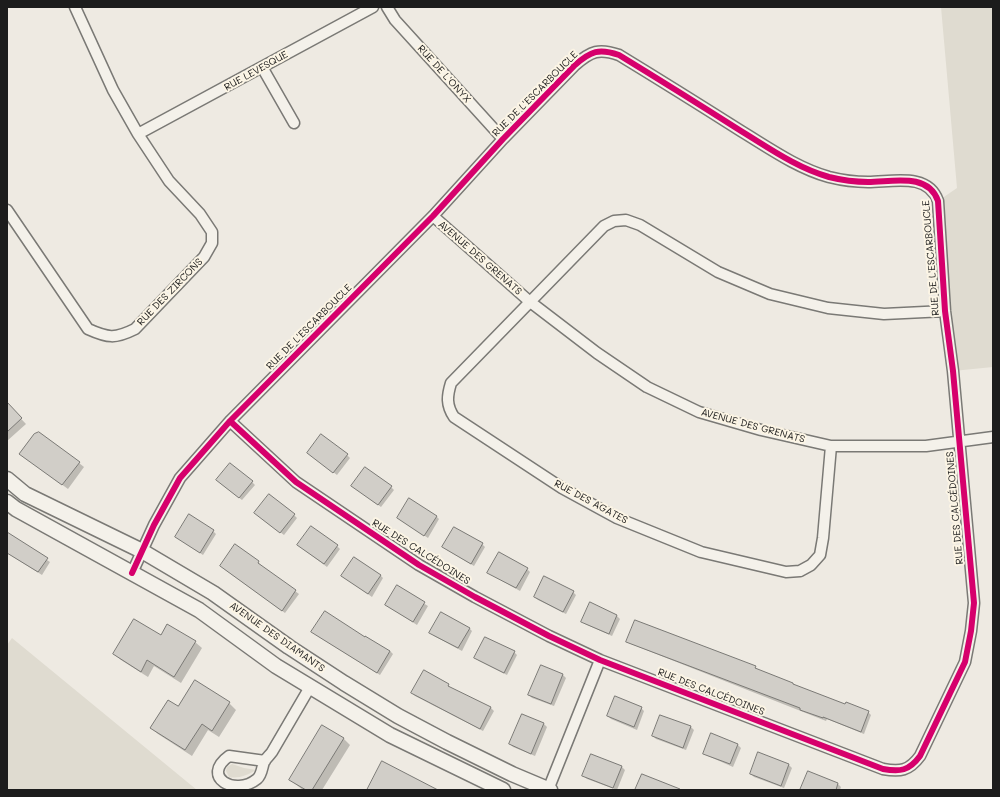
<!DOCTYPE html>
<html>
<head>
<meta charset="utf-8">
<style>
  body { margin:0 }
  #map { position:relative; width:1000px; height:797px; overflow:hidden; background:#eeeae2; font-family:Mali,sans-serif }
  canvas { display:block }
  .frame { position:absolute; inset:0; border:8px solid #1c1c1c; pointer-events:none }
</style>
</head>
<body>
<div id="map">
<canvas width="1000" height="797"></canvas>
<div class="frame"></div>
</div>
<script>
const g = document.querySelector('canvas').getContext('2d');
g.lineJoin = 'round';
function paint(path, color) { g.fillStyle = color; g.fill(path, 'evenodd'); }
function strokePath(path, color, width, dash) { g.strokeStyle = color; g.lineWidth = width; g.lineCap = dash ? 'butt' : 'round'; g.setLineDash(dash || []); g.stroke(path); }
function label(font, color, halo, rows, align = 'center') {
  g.font = font + ' Mali,sans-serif'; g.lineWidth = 4; g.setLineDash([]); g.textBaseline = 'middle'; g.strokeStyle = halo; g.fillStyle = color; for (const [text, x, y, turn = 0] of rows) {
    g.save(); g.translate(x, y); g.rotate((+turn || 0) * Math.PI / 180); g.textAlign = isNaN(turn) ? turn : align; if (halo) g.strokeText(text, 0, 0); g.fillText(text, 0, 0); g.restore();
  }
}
paint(new Path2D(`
  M941,7H993V367L953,371L938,201L957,188Z
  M12,638L197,790H7V645Z
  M232,764L244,768L256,770C248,775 238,779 229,777L226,771L227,767Z`), '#dfdbd0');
paint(new Path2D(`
  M7,404L26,424L7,441Z
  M20,454L79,463L84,467L68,489Z
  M347,455L350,458L337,475L312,456Z
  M252,482L255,485L242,500L220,483Z
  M391,487L394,490L381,507L356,489Z
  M294,515L297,518L284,535L259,516Z
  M436,516L439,519L428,538L398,518Z
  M213,531L216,534L203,555L176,537Z
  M7,534L50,562L42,575L7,553Z
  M482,544L485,547L474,566L447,550Z
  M298,545L337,546L340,549L327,567Z
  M258,562L261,565V566L299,594L285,613L224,569Z
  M527,569L530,572L520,591L492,575L489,572Z
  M380,575L383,578L372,597L342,576Z
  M397,587L428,606L417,625L386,605Z
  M573,592L576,595L566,614L538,600L535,597Z
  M617,616L620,619L612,636L585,624L582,621Z
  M469,628L472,631L462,651L434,636L431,632Z
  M316,635L365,638L390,651L393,654L380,675Z
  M627,641L755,667L759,670L792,683L794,685L846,705L868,712L871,715L864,734L827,719L826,721L631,644Z
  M195,642L202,648L181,683L154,666L148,677L121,660L114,654Z
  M514,652L517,655L507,675L479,661L476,658Z
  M563,675L566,678L554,706L532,698L529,695Z
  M195,682L229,703L236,710L219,737L208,730L192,756L158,734L151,728L178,708Z
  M448,685L451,688L491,708L494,711L483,731L415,696L412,693Z
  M641,708L644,711L637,730L611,719L608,716Z
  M522,715L544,724L547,727L535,756L513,747L510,744Z
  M661,716L691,727L694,730L686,750L656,739L653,736Z
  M712,735L738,745L741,748L733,767L708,756L704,753Z
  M343,738L350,745L322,790H303L290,780Z
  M592,755L622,767L625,770L617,790L587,779L584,776Z
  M789,765L792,768L784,788L754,777L751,774Z
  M838,784L841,787L840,790H801Z`), '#0003');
const building = new Path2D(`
  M7,402L22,418L7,432Z
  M39,432L80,462L62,485L19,454L34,434Z
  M321,434L348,454L333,473L307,453Z
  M230,463L253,481L239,498L216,480Z
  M365,467L392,486L378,505L351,486Z
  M269,494L295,514L280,533L254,513Z
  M409,498L437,516L424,536L397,518Z
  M189,514L214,530L200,553L175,537Z
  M311,526L338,545L324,564L297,545Z
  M454,527L483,543L471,564L442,547Z
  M7,532L48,558L38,572L7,553Z
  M235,544L259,561L258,563L296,590L282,611L220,566Z
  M499,552L528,568L516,588L487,573Z
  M354,557L381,575L368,594L341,576Z
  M544,576L574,591L563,612L534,597Z
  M397,585L425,602L413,622L385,605Z
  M590,602L617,615L609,634L581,622Z
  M325,611L365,637V636L390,651L377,673L311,632Z
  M441,612L470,628L458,648L429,633Z
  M134,619L161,635L167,624L196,641L174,677L147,660L141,672L113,654Z
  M635,620L756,666L755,668L793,683V684L845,704L846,702L869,711L861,732L823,717V718L800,710V708L626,642Z
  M485,637L515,651L504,673L474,658Z
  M541,665L563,674L551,704L528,695Z
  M424,670L449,684L448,686L491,707L480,729L411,693Z
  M195,680L230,702L212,731L202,724L185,750L150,728L168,700L178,706Z
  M615,696L642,707L634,727L607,716Z
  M522,714L544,723L531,754L509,744Z
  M660,715L691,726L683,748L652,736Z
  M322,725L344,738L312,790H306L289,780Z
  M711,733L738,744L730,764L703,754Z
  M758,752L789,764L781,786L750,774Z
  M591,754L622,766L613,788L582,776Z
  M382,761L438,790H367Z
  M808,771L838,783L836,790H800Z
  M642,774L680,789V790H635Z`);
paint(building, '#d1cec8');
strokePath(building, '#7a7975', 1);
const street = new Path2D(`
  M387,7L395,20L503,139
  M262,67L294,123
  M138,134L373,7
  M7,210L88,329C108,338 115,339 135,329L204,257L212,243V232L200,214L169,181L138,134L113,90L75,7
  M433,216L529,301L597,353L647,387L699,412L761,430L831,446H926L993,437
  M831,446L823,538L820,555L811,565L800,571L786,572L701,552L617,518L562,488L454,417C446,405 447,396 451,383L604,226L614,221L626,220L640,225L718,272L770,294L828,308L884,314L945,311
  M132,573L154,525L180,478L230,421L433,216L503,139L575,65C591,51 599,48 619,55C660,80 700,105 741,131C769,148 797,168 829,177C841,180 856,182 868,182C892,182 928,172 938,201L945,311L953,371L974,603L971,631L965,662L920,756C909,771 900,772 883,769L600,660L549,636L475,597L419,565L296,482L230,421
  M265,761L229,756C200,777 235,797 257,779C262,775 262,767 264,762C266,758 270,755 272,752L310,687
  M548,790L600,660`);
const secondary = new Path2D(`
  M7,479L25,494L142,551L213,593L289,647L344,683L398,716L447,742L512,774L550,790
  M7,502L16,509L199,610L276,666L390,735L503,790`);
strokePath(street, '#7a7975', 13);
strokePath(secondary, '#7a7975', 17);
strokePath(street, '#f4f1ea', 10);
strokePath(secondary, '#f4f1ea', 14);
strokePath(new Path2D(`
  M132,573L154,525L180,478L230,421L433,216L503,139L575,65C591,51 599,48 619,55C660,80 700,105 741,131C769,148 797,168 829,177C841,180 856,182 868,182C892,182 928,172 938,201L945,311L953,371L974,603L971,631L965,662L920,756C909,771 900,772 883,769L600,660L549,636L475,597L419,565L296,482L230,421`), '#d6006c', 6);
label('10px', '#1c1c1c', '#fcf5e5', [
  ["RUE LEVESQUE",256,71,-29],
  ["RUE DE L'ONYX",444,74,48],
  ["RUE DE L'ESCARBOUCLE",535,94,-45],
  ["AVENUE DES GRENATS",480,258,41],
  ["RUE DE L'ESCARBOUCLE",931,258,-95],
  ["RUE DES ZIRCONS",170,292,-46],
  ["RUE DE L'ESCARBOUCLE",309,327,-45],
  ["AVENUE DES GRENATS",753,426,15],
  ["RUE DES AGATES",591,502,28],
  ["RUE DES CALCÉDOINES",955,508,-95],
  ["RUE DES CALCÉDOINES",421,552,32],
  ["AVENUE DES DIAMANTS",277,637,35],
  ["RUE DES CALCÉDOINES",711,692,21]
]);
</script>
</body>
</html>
